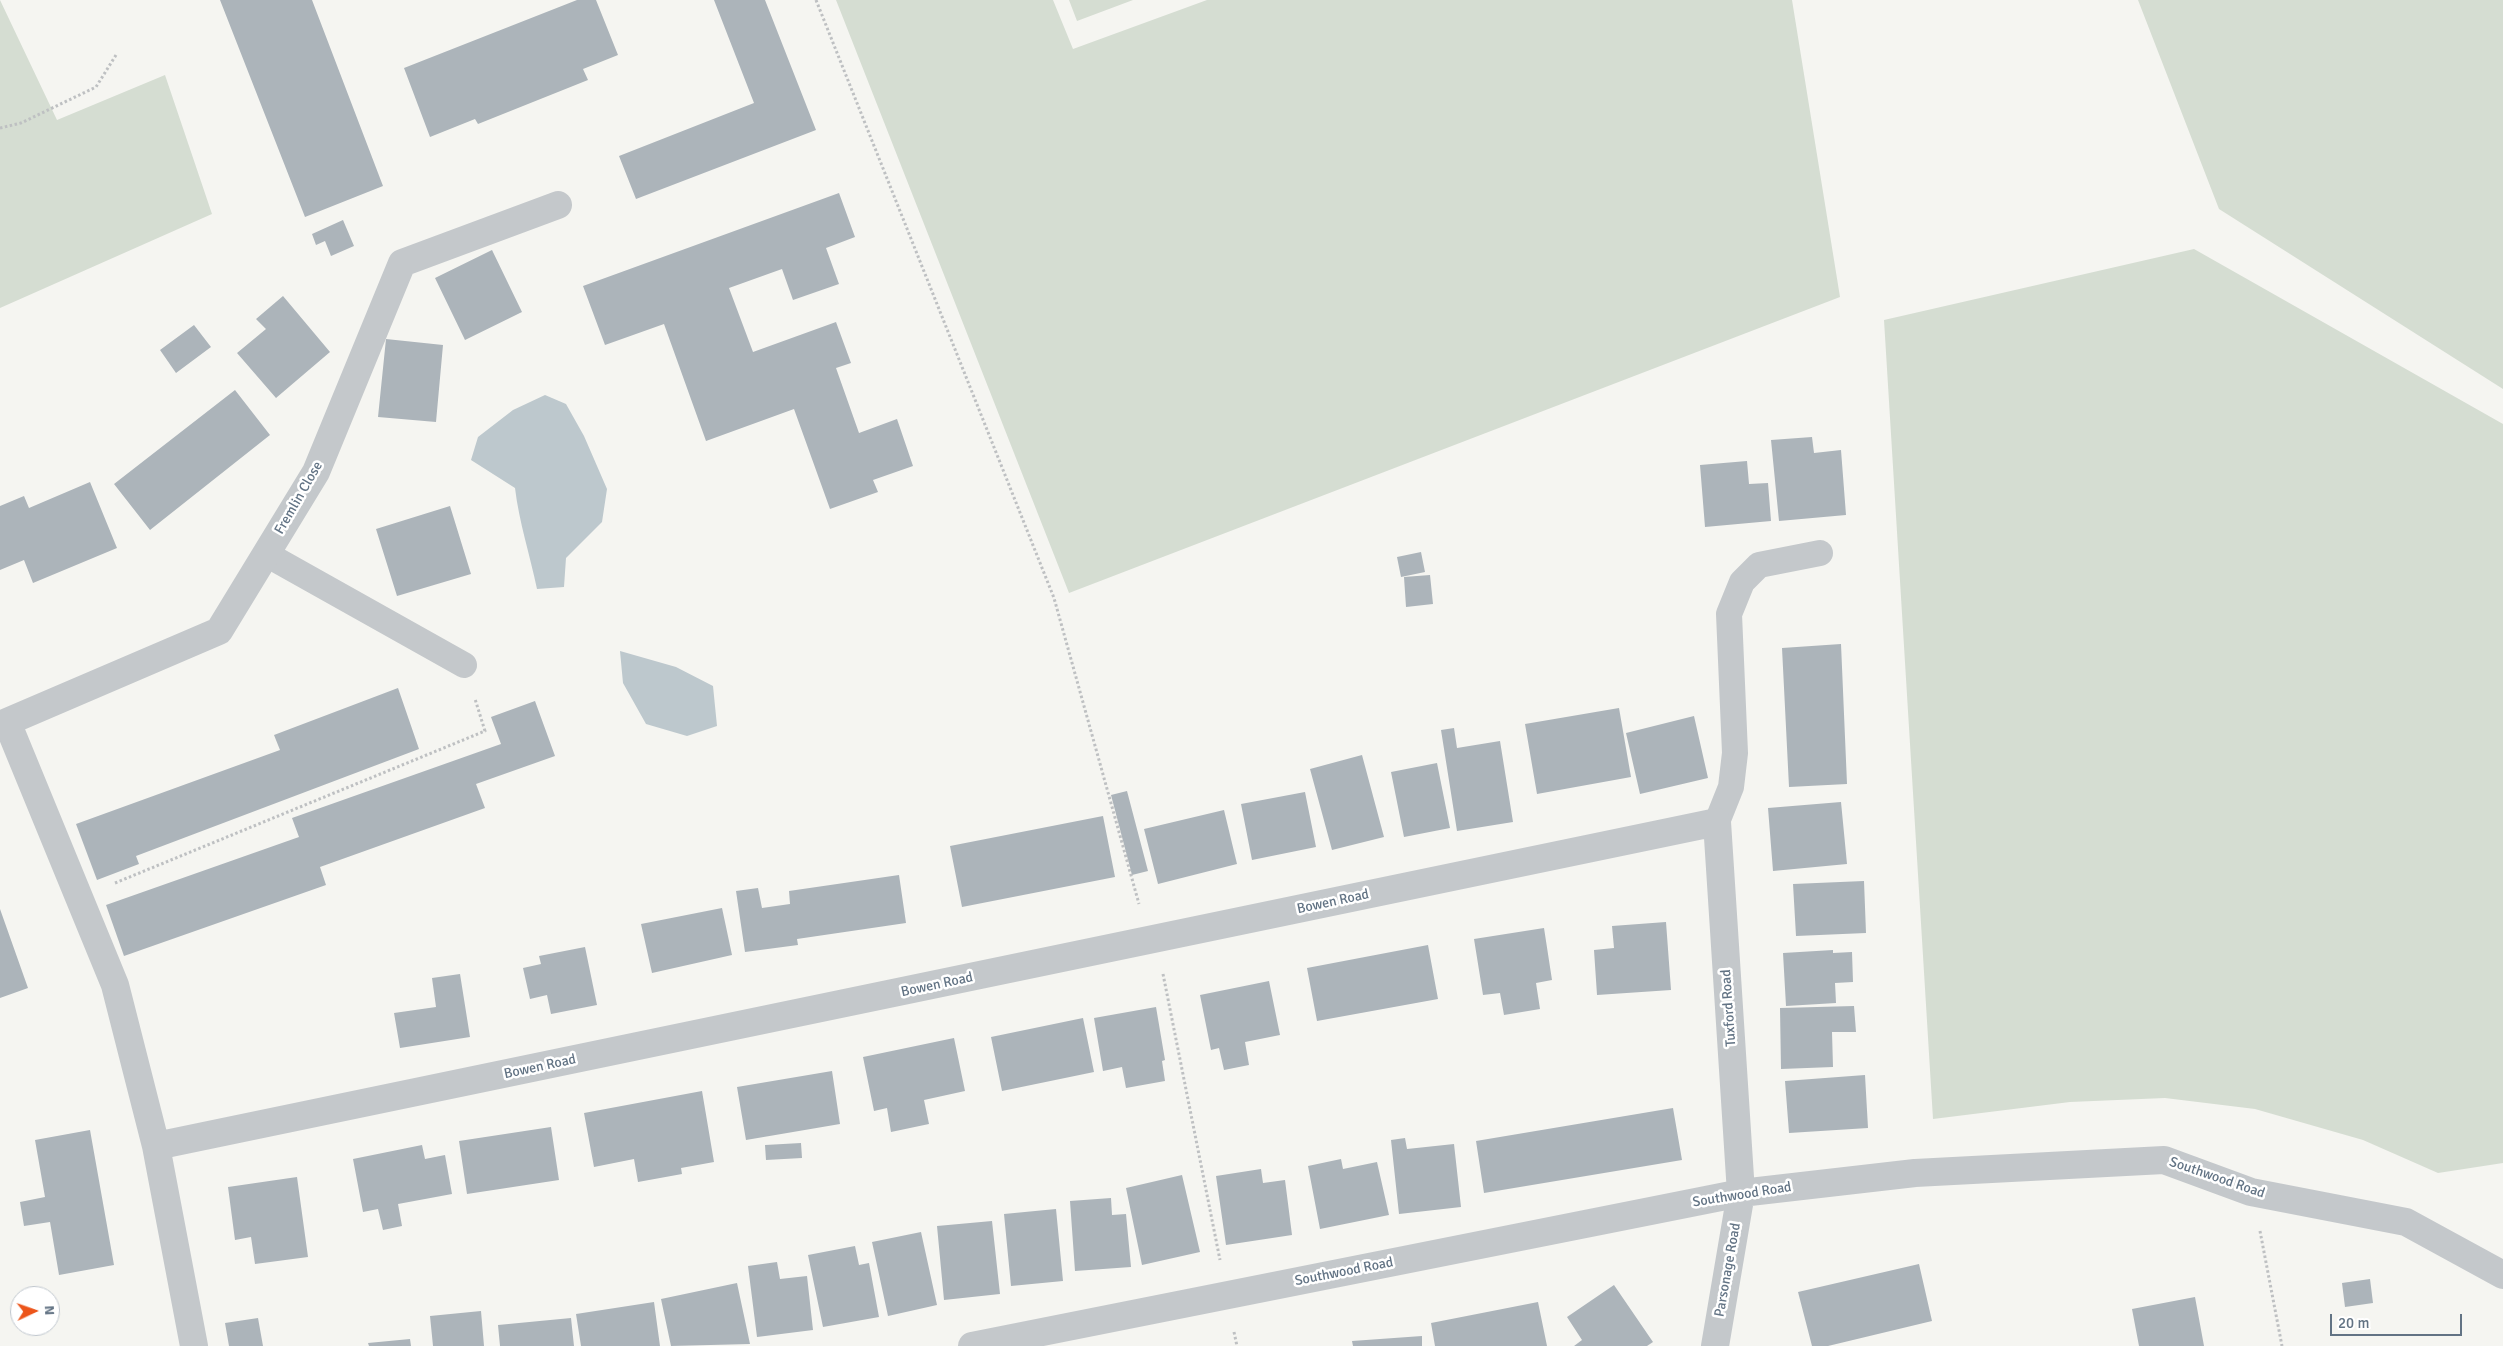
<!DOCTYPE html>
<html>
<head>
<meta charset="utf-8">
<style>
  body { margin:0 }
  #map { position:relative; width:2503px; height:1346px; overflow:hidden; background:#f5f5f1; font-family:Signika,sans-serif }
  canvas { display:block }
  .north { position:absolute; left:10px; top:1286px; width:50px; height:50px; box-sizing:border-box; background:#fff; border:1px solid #c0c7ce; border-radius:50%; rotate:87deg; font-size:14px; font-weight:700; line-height:20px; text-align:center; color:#627384 }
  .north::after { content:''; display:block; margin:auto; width:18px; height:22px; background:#ec551a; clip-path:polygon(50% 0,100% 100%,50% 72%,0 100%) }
  .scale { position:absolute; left:2330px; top:1314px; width:132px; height:22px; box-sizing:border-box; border:2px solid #627384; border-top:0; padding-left:6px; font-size:15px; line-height:18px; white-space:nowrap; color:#627384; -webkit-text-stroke:4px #fff; paint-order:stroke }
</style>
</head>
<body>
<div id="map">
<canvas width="2503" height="1346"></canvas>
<div class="north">N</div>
<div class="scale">20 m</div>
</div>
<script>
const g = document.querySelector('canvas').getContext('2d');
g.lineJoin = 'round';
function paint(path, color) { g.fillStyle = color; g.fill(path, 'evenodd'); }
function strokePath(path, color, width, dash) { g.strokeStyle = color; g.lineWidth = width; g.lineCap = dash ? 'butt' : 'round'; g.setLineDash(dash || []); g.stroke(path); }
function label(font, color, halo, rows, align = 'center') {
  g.font = font + ' Signika,sans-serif'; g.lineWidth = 5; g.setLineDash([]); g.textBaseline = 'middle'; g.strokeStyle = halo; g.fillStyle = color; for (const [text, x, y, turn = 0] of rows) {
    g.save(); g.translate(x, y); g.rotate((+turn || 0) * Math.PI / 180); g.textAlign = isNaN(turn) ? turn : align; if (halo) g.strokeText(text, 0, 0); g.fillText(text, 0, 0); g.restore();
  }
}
paint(new Path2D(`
  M0,0L57,120L165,75L212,214L0,308Z
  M836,0H1053L1073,49L1207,0H1792L1840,297L1069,593Z
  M1069,0H1133L1077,21Z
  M2138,0H2503V389L2219,209Z
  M2194,249L2503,424V1163L2438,1173L2363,1140L2255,1109L2165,1098L2070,1102L1933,1119L1884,320Z`), '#d5ddd2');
paint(new Path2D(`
  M545,395L566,404L584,436L607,489L602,522L566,558L564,587L537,589C530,555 519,522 515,488L471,460L478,437L513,410Z
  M620,651L676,667L713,686L717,726L687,736L646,724L623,683Z`), '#bdc8cd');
paint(new Path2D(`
  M220,0H312L383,186L305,217Z
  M577,0H596L618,55L583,69L588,80L478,124L475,119L430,137L404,68Z
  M714,0H765L816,130L636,199L619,156L754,103Z
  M839,193L855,237L826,248L839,284L793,300L782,269L729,288L753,352L836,322L851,363L836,368L859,433L897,419L913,466L873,480L878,492L830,509L794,409L706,441L664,324L605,345L583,286Z
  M343,220L354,246L331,256L325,241L316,245L312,234Z
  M492,250L522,312L465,340L435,278Z
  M283,296L330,352L276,398L237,353L266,329L256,319Z
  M194,325L211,347L176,373L160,350Z
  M386,339L443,345L436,422L378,417Z
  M235,390L270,435L150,530L114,484Z
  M1812,437L1814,453L1841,450L1846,515L1779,521L1771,440Z
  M1747,461L1749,484L1768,483L1771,521L1705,527L1700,465Z
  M90,482L117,548L33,583L24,560L0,570V506L24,496L29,508Z
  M450,506L471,574L397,596L376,529Z
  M1421,552L1425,572L1401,577L1397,557Z
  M1430,575L1433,604L1406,607L1404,577Z
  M1841,644L1847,784L1789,787L1782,648Z
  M398,688L419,749L136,856L139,864L97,880L76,824L280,750L274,735Z
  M535,701L555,756L476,784L485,808L320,867L326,885L124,956L106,905L299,837L292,818L501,744L491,717Z
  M1619,708L1631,777L1537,794L1525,724Z
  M1694,716L1708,778L1640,794L1626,733Z
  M1454,728L1457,748L1500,741L1513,822L1457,831L1441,730Z
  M1362,755L1384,837L1332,850L1310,769Z
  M1437,763L1450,828L1404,837L1391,772Z
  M1127,791L1148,871L1132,875L1111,795Z
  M1305,792L1316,847L1252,860L1241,804Z
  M1841,802L1847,864L1773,871L1768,808Z
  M1224,810L1237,864L1158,884L1144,829Z
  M1103,816L1115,877L962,907L950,846Z
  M899,875L906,923L797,939L798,945L745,952L736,891L758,888L762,908L790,904L789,891Z
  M1864,881L1866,933L1796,936L1793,884Z
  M722,908L732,955L652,973L641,924Z
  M0,909L28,988L0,998Z
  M1666,922L1671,990L1597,995L1594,950L1614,948L1612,926Z
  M1544,928L1552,980L1536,983L1540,1009L1504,1015L1500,993L1483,995L1474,939Z
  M1428,945L1438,999L1317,1021L1307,968Z
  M585,947L597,1005L551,1014L547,995L530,999L523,968L541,964L539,956Z
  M1833,950V953L1852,952L1853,982L1835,983L1836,1003L1786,1006L1783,953Z
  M460,974L470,1037L400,1048L394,1013L436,1007L432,978Z
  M1269,981L1280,1035L1245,1042L1249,1065L1224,1070L1219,1048L1211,1050L1200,995Z
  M1854,1006L1856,1032H1832L1833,1067L1781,1069L1780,1008Z
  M1156,1007L1165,1060L1162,1061L1165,1081L1126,1088L1122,1067L1103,1071L1094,1018Z
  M1083,1018L1094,1072L1002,1091L991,1037Z
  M954,1038L965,1091L924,1100L929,1124L891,1132L887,1108L874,1111L863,1057Z
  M832,1071L840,1124L746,1140L737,1087Z
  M1865,1075L1868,1128L1789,1133L1785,1081Z
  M702,1091L714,1162L681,1168L682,1174L638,1182L634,1159L594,1167L584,1113Z
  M1673,1108L1682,1160L1484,1193L1476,1141Z
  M551,1127L559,1180L467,1194L459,1141Z
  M90,1130L114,1265L59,1275L50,1222L24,1226L20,1202L45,1197L35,1140Z
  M1405,1138L1407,1149L1454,1144L1461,1207L1399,1214L1391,1140Z
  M801,1143L802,1158L766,1160L765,1145Z
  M422,1145L425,1159L445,1155L452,1194L398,1204L402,1226L383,1230L378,1209L363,1212L353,1159Z
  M1341,1159L1343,1169L1377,1162L1389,1215L1320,1229L1308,1166Z
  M1261,1169L1263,1183L1285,1180L1292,1235L1226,1245L1216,1176Z
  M1182,1175L1200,1252L1142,1265L1126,1188Z
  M297,1177L308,1257L255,1264L251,1237L235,1240L228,1187Z
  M1111,1198L1112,1215L1126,1214L1131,1267L1075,1271L1070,1201Z
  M1056,1209L1063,1281L1011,1286L1004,1214Z
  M992,1221L1000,1294L944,1300L937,1226Z
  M921,1232L937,1305L888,1316L872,1242Z
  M855,1246L859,1265L869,1263L879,1317L823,1327L808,1255Z
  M777,1262L780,1279L807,1276L813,1330L757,1337L748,1266Z
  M1919,1264L1932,1321L1828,1346H1812L1798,1292Z
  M2370,1279L2373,1303L2345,1307L2342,1283Z
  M737,1283L750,1344L671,1346L661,1299Z
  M1614,1285L1653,1342L1647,1346H1574L1582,1340L1567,1317Z
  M2195,1297L2204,1346H2139L2132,1309Z
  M654,1302L660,1346H581L576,1314Z
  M1538,1302L1547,1346H1435L1431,1323Z
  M481,1311L484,1346H433L430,1316Z
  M258,1318L263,1346H229L225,1323Z
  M571,1318L574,1346H500L498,1325Z
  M1422,1336V1346H1353L1352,1341Z
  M410,1339L411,1346H369L368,1343Z`), '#acb4ba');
strokePath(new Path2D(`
  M816,0L1054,598L1139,904
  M0,128L21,123L96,87L116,55
  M115,883L485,731L475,699
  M1163,974L1220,1260
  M2260,1231L2282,1346
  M1234,1332L1237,1346`), '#bec0c2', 3, [2.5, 2.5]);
strokePath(new Path2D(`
  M266,554L464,665
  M1717,822L1731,787L1735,753L1729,614L1742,582L1759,565L1820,553`), '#c4c8cb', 26);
strokePath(new Path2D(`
  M7,722L115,985L156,1146L194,1346
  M0,725L219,631L316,472L402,263L558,205
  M156,1146L1717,822L1741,1193L1715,1346
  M972,1346L1741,1193L1915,1173L2164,1160L2251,1192L2406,1222L2503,1275`), '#c4c8cb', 28);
label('14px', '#627384', '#fff', [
  ["Fremlin Close",299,498,-60],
  ["Bowen Road",1333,902,-12],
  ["Bowen Road",937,985,-12],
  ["Tuxford Road",1729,1008,-94],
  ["Bowen Road",540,1067,-12],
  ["Southwood Road",2217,1178,19],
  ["Southwood Road",1742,1195,-9],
  ["Parsonage Road",1728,1270,-80],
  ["Southwood Road",1344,1272,-11]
]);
</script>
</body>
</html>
